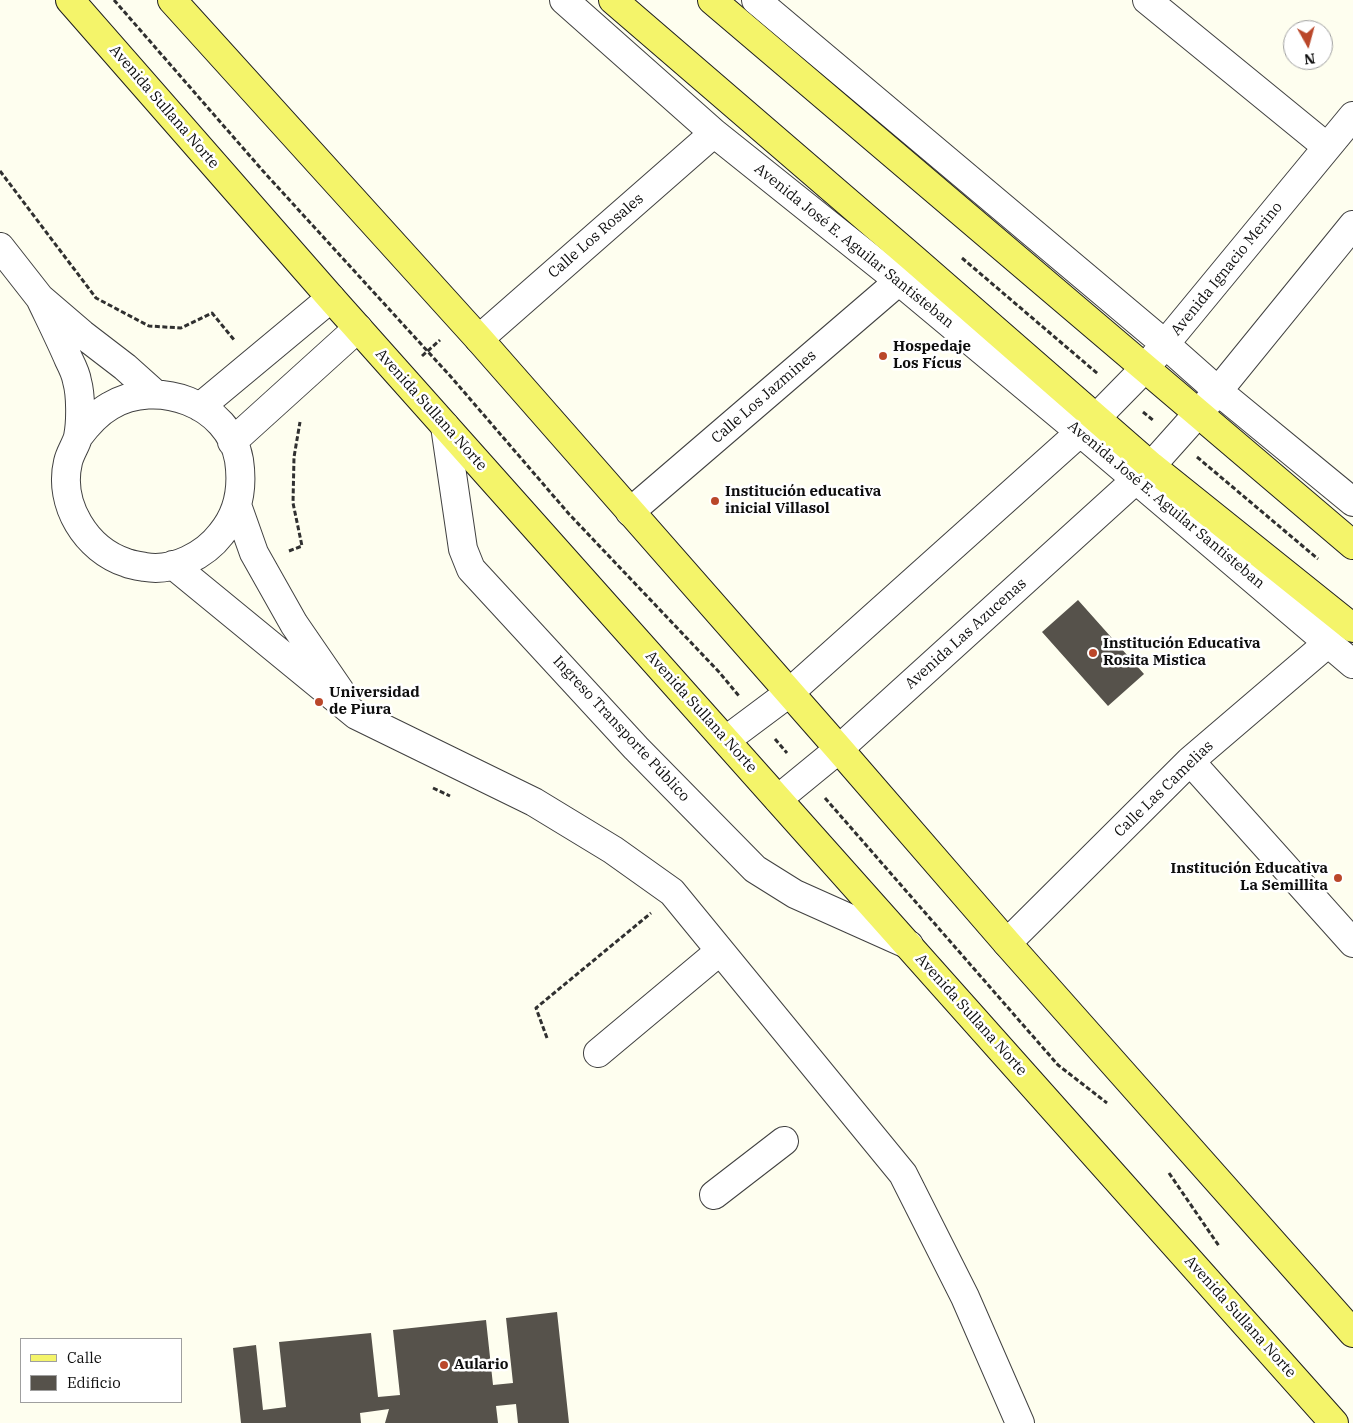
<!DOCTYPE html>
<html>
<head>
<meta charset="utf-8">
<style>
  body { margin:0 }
  #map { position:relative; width:1353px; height:1423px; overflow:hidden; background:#fefeef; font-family:"IBM Plex Serif",serif }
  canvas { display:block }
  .legend { position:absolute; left:20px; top:1338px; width:162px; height:65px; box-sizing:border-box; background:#fff; border:1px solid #9f9f9f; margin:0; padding:6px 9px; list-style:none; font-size:15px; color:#0e0e0e }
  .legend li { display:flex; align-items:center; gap:10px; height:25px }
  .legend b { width:25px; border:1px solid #9f9f9f }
  .north { position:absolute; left:1283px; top:20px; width:50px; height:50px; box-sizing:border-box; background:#fff; border:1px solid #9f9f9f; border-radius:50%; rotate:173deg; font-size:14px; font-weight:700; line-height:20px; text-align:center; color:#0e0e0e }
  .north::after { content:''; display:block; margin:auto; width:18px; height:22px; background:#ba472a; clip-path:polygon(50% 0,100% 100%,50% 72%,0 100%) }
</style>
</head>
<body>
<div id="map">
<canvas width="1353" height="1423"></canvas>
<ul class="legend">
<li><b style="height:6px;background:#f4f46a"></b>Calle</li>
<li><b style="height:14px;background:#56524b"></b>Edificio</li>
</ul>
<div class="north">N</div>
</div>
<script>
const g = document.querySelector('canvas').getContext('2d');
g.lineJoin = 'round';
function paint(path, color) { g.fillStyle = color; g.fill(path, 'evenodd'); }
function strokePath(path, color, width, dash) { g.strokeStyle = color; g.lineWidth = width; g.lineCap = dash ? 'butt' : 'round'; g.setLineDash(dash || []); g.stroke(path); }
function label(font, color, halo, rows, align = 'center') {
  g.font = font + ' "IBM Plex Serif",serif'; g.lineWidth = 5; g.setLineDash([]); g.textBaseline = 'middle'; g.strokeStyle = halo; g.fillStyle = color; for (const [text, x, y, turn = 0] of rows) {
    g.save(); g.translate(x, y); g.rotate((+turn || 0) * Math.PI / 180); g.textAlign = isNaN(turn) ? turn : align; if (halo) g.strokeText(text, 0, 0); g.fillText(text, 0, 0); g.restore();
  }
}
paint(new Path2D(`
  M1078,600L1144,674L1108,706L1042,632Z
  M557,1312L569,1423H518L516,1404L496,1406L498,1423H385L389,1409L360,1413L361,1423H241L233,1348L256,1345L263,1410L286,1407L279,1342L371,1333L378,1397L400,1395L393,1330L486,1320L493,1385L513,1383L506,1318Z`), '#56524b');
const minor = new Path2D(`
  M564,0L714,133L899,281L1080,432L1353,664
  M756,0L1165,344L1218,391L1353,502
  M1147,0L1327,147
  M0,247L40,298L82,334L125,367L154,393
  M40,298C50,319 60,339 69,360C72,366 76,374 77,381C81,395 81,422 78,437C76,445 70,453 68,462C58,504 86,550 127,563C132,565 139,566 145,567C173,572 205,555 221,534C239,513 243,487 239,460C229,403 156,378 110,406C96,414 87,425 78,437
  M479,339L714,133
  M200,407L331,298
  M445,426L463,549L471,569L483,582L636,748L755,869L795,894L909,945
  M232,442L358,328
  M237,505L254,553L294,624L340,691
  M630,512L899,281
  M173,565L356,715L534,802L613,850L672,892L903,1174L965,1297L1020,1423
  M726,740L789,693L1096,418L1146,367L1353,116
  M1190,761L1353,943
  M778,799L839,749L1151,466L1218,391L1353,225
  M1007,943L1190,761L1328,643
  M598,1053L720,951
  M714,1195L784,1141`);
const major = new Path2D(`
  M70,0L331,298L1334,1423
  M172,0L479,339L839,749L1007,943L1353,1333
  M613,0L915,260L1151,466L1353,628
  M712,0L1353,545`);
strokePath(minor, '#414141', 30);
strokePath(major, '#1f1f1f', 30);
strokePath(new Path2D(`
  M114,0L263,171L452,378L569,514L719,672L739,696
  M0,171L96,298L149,326L181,328L212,313L235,341
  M962,258L1098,374
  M422,356L440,340
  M1143,412L1154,421
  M1197,457L1318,559
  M289,551L302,546L293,503L294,457L300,422
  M775,739L787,753
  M433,788L450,796
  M825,798L1058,1065L1107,1103
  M547,1038L536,1008L651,913
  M1169,1173L1219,1246`), '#303030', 3, [5, 2.5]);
strokePath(minor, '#fff', 28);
strokePath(major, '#f4f46a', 28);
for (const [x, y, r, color] of [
  [883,356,5,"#ba472a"],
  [715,501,5,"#ba472a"],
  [1093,653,5,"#ba472a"],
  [319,702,5,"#ba472a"],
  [1338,878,5,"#ba472a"],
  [444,1365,5,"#ba472a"]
]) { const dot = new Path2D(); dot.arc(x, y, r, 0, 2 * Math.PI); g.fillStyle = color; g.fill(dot); strokePath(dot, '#fff', 2); }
label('15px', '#0e0e0e', '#fff', [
  ["Avenida Sullana Norte",164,107,49],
  ["Calle Los Rosales",596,236,-41],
  ["Avenida José E. Aguilar Santisteban",854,246,39],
  ["Avenida Ignacio Merino",1227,269,-51],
  ["Calle Los Jazmines",764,397,-41],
  ["Avenida Sullana Norte",431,410,48],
  ["Avenida José E. Aguilar Santisteban",1166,505,40],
  ["Avenida Las Azucenas",966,634,-42],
  ["Avenida Sullana Norte",701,712,48],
  ["Ingreso Transporte Público",621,729,47],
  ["Calle Las Camelias",1164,789,-44],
  ["Avenida Sullana Norte",971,1015,48],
  ["Avenida Sullana Norte",1240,1317,48]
]);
label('bold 15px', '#0e0e0e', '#fff', [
  ["Hospedaje",893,347],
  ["Los Fícus",893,364],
  ["Institución educativa",725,492],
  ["inicial Villasol",725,509],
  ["Institución Educativa",1103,644],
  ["Rosita Mistica",1103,661],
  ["Universidad",329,693],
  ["de Piura",329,710],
  ["Institución Educativa",1328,869,"right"],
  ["La Semillita",1328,886,"right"],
  ["Aulario",454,1365]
], 'left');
</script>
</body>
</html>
